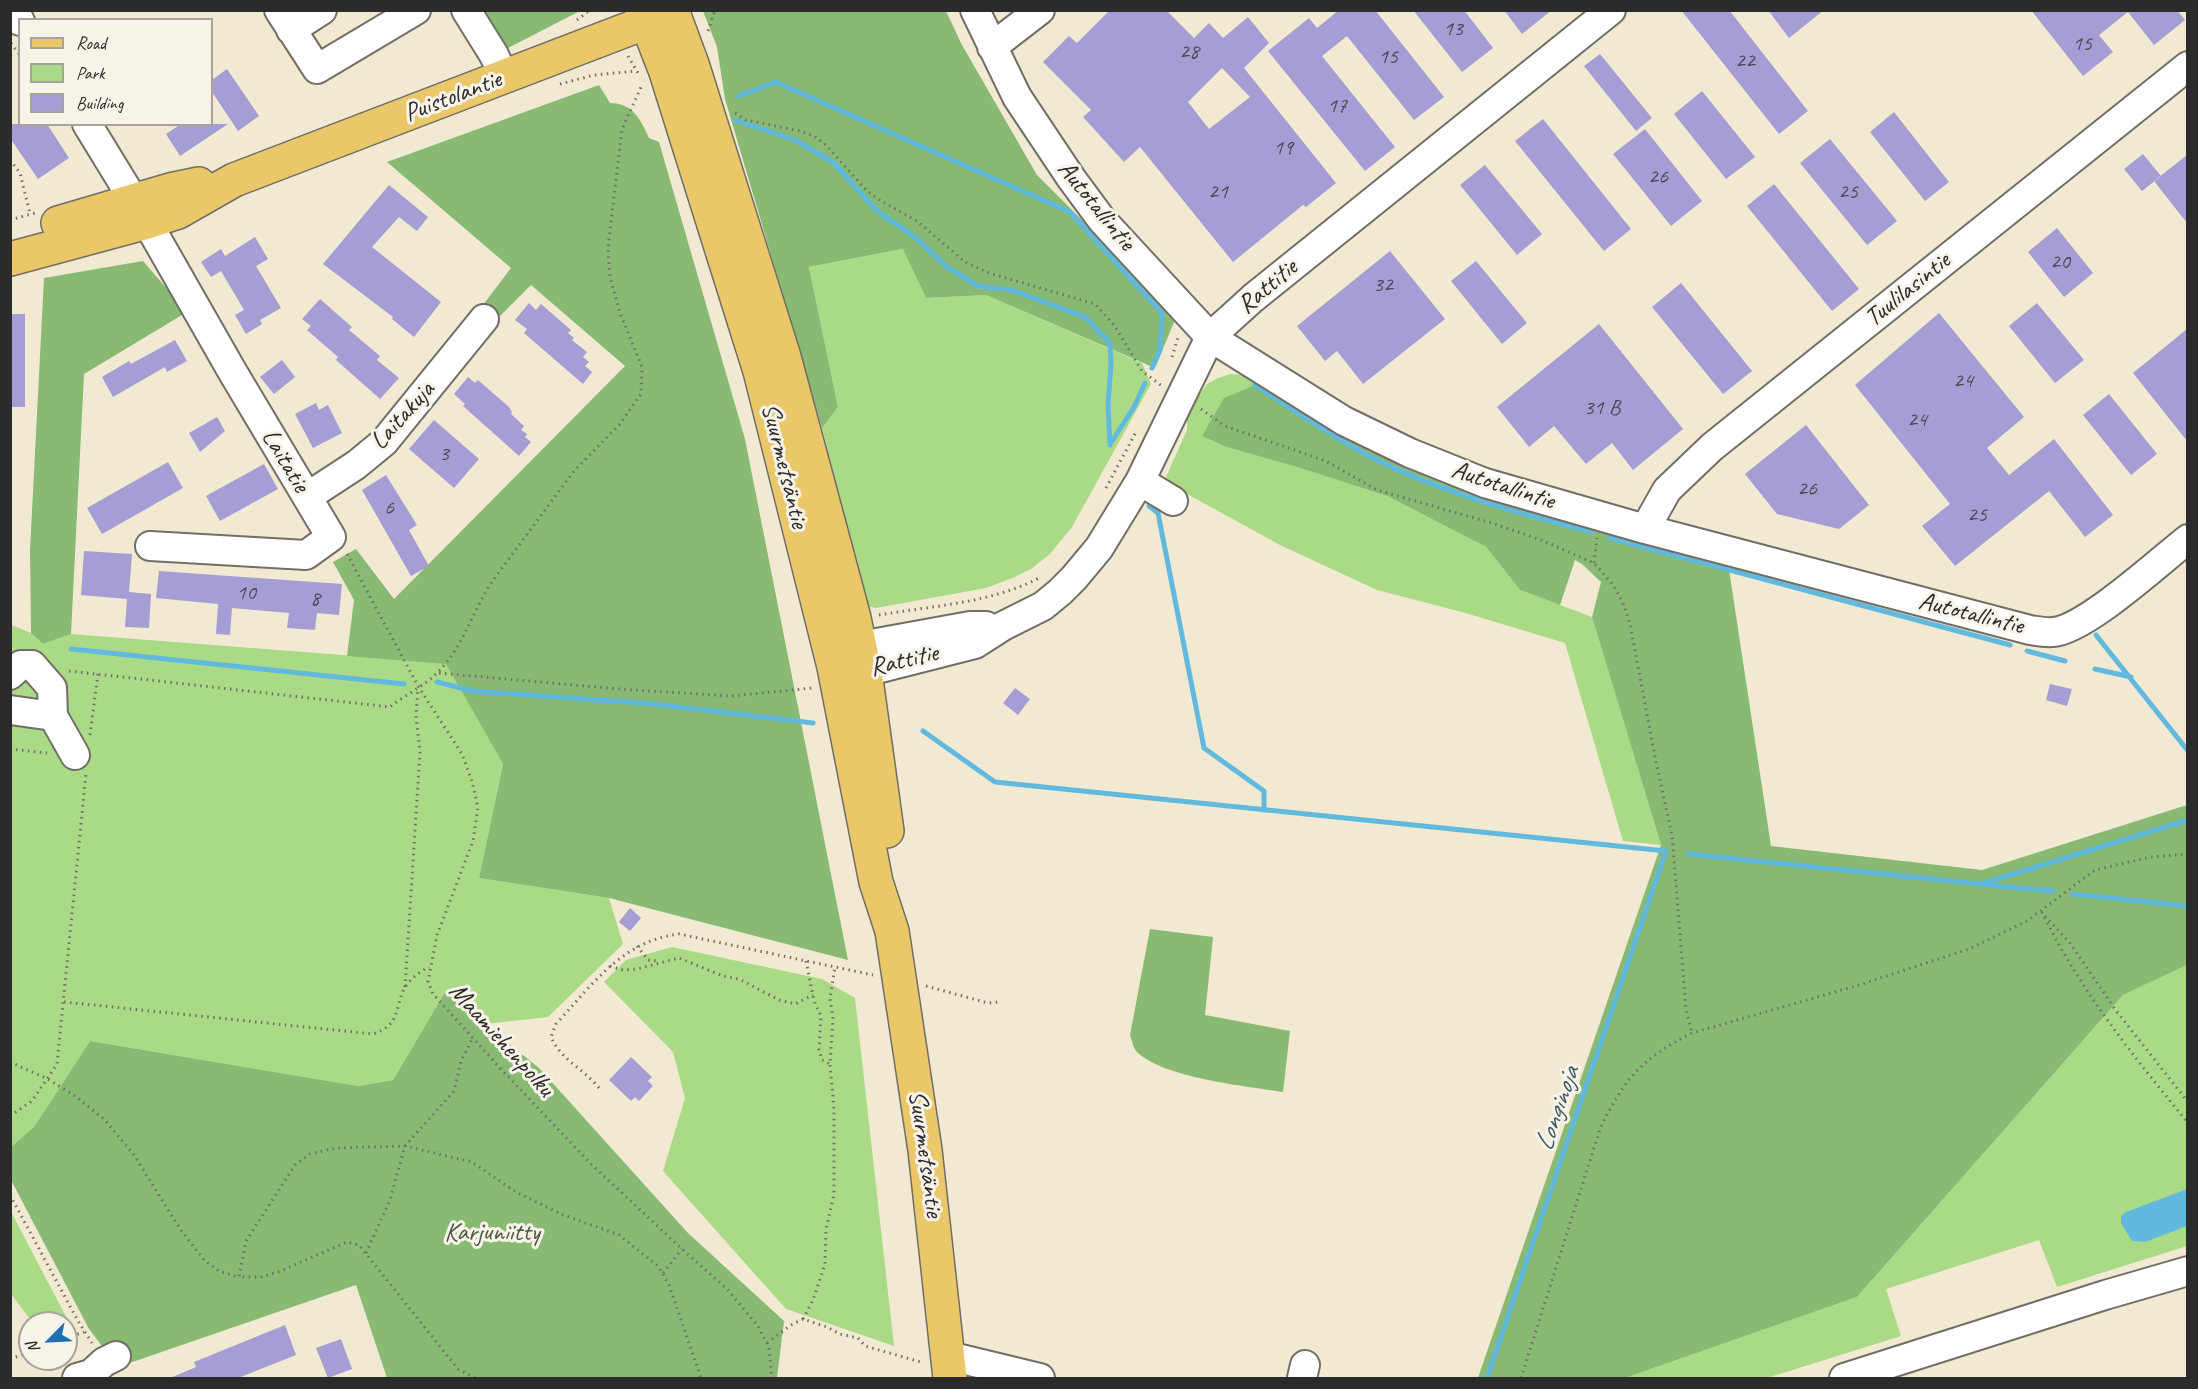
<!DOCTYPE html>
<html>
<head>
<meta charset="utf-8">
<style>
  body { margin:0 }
  #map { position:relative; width:2198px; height:1389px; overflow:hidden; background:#f1e9d2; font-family:Caveat,sans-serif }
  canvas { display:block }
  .frame { position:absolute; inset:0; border:12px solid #2b2b2b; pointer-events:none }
  .legend { position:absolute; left:18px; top:18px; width:195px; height:108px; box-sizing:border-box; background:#f7f3e8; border:2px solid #a5a39c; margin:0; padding:8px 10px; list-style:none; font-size:18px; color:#2b2b2b }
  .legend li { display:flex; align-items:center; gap:12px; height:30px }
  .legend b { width:30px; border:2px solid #a5a39c }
  .north { position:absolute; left:18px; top:1311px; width:60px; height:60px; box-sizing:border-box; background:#f7f3e8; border:2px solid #a5a39c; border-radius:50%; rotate:246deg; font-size:16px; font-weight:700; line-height:24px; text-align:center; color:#2b2b2b }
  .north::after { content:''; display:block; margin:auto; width:21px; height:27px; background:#1f6fb2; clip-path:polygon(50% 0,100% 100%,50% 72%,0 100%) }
</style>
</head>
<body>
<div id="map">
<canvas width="2198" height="1389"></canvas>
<div class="frame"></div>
<ul class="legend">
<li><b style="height:8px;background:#eac769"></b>Road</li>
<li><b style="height:16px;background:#abda87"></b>Park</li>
<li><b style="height:16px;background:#a59ed4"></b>Building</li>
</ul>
<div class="north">N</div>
</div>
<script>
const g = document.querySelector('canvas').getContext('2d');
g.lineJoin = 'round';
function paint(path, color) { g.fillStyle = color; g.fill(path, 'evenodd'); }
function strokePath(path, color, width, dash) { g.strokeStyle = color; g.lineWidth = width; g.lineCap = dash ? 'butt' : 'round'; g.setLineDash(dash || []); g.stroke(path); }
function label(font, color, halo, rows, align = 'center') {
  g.font = font + ' Caveat,sans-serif'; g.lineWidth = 6; g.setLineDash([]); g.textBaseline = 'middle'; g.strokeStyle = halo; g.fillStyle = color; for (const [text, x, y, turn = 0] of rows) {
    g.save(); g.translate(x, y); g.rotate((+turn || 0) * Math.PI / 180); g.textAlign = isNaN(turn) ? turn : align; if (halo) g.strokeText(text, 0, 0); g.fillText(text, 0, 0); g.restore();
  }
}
paint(new Path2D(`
  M904,249L926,298L986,295L1142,363L1151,384L1072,527L1050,554L1031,569L1015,577L986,588L876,608L867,606L822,428L838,407L809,267Z
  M1231,374L1246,375L1260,383L1202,436L1226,447L1297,467L1387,496L1486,547L1520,590L1592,617L1661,845L1623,841L1565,643L1462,612L1377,590L1280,545L1178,489L1166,477L1187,430V413L1207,384L1218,378Z
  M11,625L31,633L43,644L71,634L446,663L503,764L479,878L609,898L623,944L548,1017L486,1024L445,992L393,1080L358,1086L90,1041L34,1127L11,1148Z
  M672,947L822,979L855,998L894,1346L786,1309L663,1171L685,1098L673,1052L604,982L626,960Z
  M2187,965V1246L2057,1287L2039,1240L1886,1289L1901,1336L1767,1378H1625L1857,1297L2123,995Z
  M10,1210L72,1328L66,1331V1323H33L11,1294Z`), '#abda87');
paint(new Path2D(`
  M483,11H580L508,48Z
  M703,11H946L962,45L1037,175L1177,315L1155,368L986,295L926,298L903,249L809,267L838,407L822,428L725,99L717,47Z
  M599,85L610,103C633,103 641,120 649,138L659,142L745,439L848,960L609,898L479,878L503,764L446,664L347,656L354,600L333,562L356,549L394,599L625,366L531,285L499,317L483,305L511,268L387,162Z
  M143,261L187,312L84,374L71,634L43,644L31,633L30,550L44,278Z
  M1260,383L1428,477L1558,519L1728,563L1771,846L1982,870L2187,805V965L2123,995L1857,1297L1625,1378H1478L1661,845L1592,617L1601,582L1582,564L1575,560L1560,605L1520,590L1486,547L1387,496L1297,467L1226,447L1202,436L1224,398Z
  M1150,929L1213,937L1205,1015L1290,1031L1283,1092C1245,1086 1164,1078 1137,1052C1133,1048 1132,1040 1130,1035Z
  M445,992L539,1068L688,1233L784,1321L777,1378H387L356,1285L118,1367L89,1329L11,1180L10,1148L34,1127L90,1041L358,1086L393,1080Z`), '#88ba74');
paint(new Path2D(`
  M2187,1189V1226L2145,1242L2132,1241L2121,1223V1216L2126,1212Z`), '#61bade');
strokePath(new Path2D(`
  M739,96L776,82L1070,212L1162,313L1160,350L1152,368
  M735,120L795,140L834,163L876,210L916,238L947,267L978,286L1012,290L1085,317L1110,343L1111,364L1108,405L1110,445
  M1255,385C1294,410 1332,437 1373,458C1442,493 1517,512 1591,532
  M1110,444L1134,407L1145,383
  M1149,506L1158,513L1204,748L1264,791V810
  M1610,538L2010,645
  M2096,635L2188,751
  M71,649L404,684
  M2027,651L2065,661
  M2095,669L2131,677
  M437,682L473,691L654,704L813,723
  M923,731L995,782L1666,851L1487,1378
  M1688,854L1981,884L2188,820
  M1986,885L2053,891
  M2073,894L2188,906`), '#61bade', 5);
paint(new Path2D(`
  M1110,10H1166L1194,38L1209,23L1223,38L1248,17L1269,43L1244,68L1336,183L1306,207L1303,205L1233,262L1140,147L1124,162L1083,117L1091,110L1043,62L1069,36L1077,43ZM1222,68L1250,97L1209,129L1188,102Z
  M1339,10H1375L1444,97L1414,120L1347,36L1322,56L1395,147L1365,171L1268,51L1309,18L1317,28Z
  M1413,10H1464L1493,48L1462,72Z
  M1504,10H1552L1522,34Z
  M1681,10H1729L1808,111L1779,134Z
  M1768,10H1824L1789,38Z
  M2031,10H2177L2185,20L2154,45L2128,12L2099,35L2113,52L2083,76Z
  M1600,54L1652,118L1636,131L1584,66Z
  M227,69L259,116L238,131L212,92V80Z
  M1702,91L1755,157L1726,179L1674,114Z
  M1894,112L1949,182L1925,201L1870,132Z
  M1543,119L1631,229L1604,251L1515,141Z
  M10,124H47L69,158L38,179L10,138Z
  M181,124H228L180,156L166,134Z
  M1645,129L1702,201L1671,226L1613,154Z
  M1830,139L1897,221L1867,245L1800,163Z
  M2143,154L2161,176L2142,191L2124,169Z
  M2187,155V223L2154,181Z
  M1485,165L1542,234L1517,255L1460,185Z
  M1774,184L1859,289L1832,311L1747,206Z
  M389,185L428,217L417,231L399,217L372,247L441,302L414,337L392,319L393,317L323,264Z
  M2057,228L2093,273L2064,297L2028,252Z
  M255,237L268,259L256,266L281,308L260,320L262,324L246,334L235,315L244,310L221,271L211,277L201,262L221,249L225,256Z
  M1390,251L1445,319L1363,384L1337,351L1325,361L1297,326Z
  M1476,261L1527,323L1502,344L1451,281Z
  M1681,283L1752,371L1723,394L1652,307Z
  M320,299L352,327L349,330L380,356L377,360L399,378L380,399L336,360L338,357L307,330L311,326L302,319Z
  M529,303L536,310L541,304L571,330L568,333L574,338L572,340L587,352L583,357L589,362L585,366L592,372L583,384L524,333L527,329L515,320Z
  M2037,303L2084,360L2055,383L2009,326Z
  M1939,313L2024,417L1987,448L2009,475L2054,439L2113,515L2085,537L2049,491L1955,566L1922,526L1950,504L1855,385Z
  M10,314H25V407H10Z
  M1599,324L1683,429L1633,470L1612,443L1586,464L1554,426L1529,447L1497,407Z
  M2187,329V441L2133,373Z
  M175,340L187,361L167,372L165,367L113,397L102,377L129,361L131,364Z
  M282,360L295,377L274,394L260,377Z
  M468,377L475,383L478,380L509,407L512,412L511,414L524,426L521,430L527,434L525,437L531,442L519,456L463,406L465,404L454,394Z
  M2109,394L2157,454L2131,475L2083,415Z
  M316,403L319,410L328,405L342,433L313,448L295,414Z
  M217,417L225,431L200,452L189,433Z
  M434,420L479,459L454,488L409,449Z
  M1806,425L1869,505L1839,529L1777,514L1745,474Z
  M168,462L183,488L102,534L87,508Z
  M264,464L278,489L220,521L206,496Z
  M386,475L417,525L409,530L429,566L411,576L362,490Z
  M84,551L132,554L129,592L151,594L149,628L125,627L127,599L81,595Z
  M159,571L342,584L339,615L317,613L315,630L287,628L289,613L232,608L230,635L216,634L218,604L156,598Z
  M2050,684L2072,689L2067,706L2046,700Z
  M1015,688L1030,699L1018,715L1003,703Z
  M630,908L641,918L630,931L619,922Z
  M631,1057L652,1077L648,1081L653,1086L639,1101L635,1097L631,1101L609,1080Z
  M285,1325L296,1355L238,1378H170L196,1367L194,1362Z
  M341,1339L352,1369L328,1378L316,1348Z`), '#a59ed4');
const minor = new Path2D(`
  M13,10L20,21
  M279,10L317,69L416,10
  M466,10L494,55L504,77
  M975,10L1017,97L1071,178L1102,220L1210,337L1344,421L1410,453L1485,483L1645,529L2030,630C2037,631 2046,633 2053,632C2085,630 2160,561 2188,539
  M291,30L322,10
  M992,47L1040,10
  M87,124L147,222L232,371L331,537L306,555L150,546
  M1140,481L1173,501
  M307,497L356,465L384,442L484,319
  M1645,529L1667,490L1712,447L2188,66
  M843,659L860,646L970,626H986
  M845,669L865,672L975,644L1003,626L1043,606L1060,592L1074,578L1099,548L1140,481L1210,337L1253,298L1611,10
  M10,675L21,665H32L52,688L53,716L75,755
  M10,710L53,716
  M949,1356L1040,1378
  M77,1378L91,1374L104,1362L116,1356
  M1302,1378L1305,1365
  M1844,1378L2105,1295L2188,1271`);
const major = new Path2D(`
  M642,10L666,72L760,371L834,667L876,882L892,931L925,1150L950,1378
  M672,10L692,64L784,357L854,618L865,672L887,831
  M58,223L170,190L199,184
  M10,259L147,222L178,212L234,180L665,15`);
strokePath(minor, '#706e65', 32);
strokePath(major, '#706e65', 36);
strokePath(new Path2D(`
  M577,20L590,10
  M708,31L715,10
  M11,43L20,55
  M628,56L638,73
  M560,84L594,75L636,71
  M735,113L746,120L800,131L814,136L826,145L867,191L881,201L917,221L965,262L989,273L1095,304L1114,325L1142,371L1162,386
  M10,160L20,173L30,214
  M10,220L35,213
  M1172,357L1178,337
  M1201,409L1225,426L1326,461L1377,490L1492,523L1541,540L1594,563L1614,586L1623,603L1630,624L1656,762L1672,835L1686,1009L1692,1033
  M1106,488L1137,430
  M347,554L418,686L462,754L472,781L478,808L473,841L437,935L428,982L433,994L501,1069L591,1164L682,1249L727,1289L758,1326L769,1348L772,1378
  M1594,563L1597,538
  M879,615C932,606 991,603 1039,578
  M69,671L390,707C405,695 426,685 439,671C464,645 472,613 491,583L574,471L619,425L641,394L642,367L620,313L610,277L608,248L622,129L642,85
  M439,673L619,689L731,696L812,688
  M90,735L98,674
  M10,749L47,753
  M2042,912C2079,989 2134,1057 2188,1123
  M2045,916L2070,943L2117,1012L2188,1102
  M637,946L648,960L659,961
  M806,961L814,1001L821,1016L819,1050L822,1060L830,1064
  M610,966L623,970L637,969L679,958L723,976L739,979L779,1000L795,1004L813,995
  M926,986L988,1003L1000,1002
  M405,987L420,752L416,716L418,688
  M64,1002L373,1034C400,1025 394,1011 404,989C410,979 419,972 429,967
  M10,1062L48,1079L75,1096L105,1120L134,1155L180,1229L204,1260L219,1271L238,1277
  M599,1088C584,1069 561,1060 551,1037L556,1024C593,984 622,941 679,934L873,975
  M10,1116L32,1101L57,1064L86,774
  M10,1195L78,1321L92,1343
  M366,1253L390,1200L405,1146L454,1091L461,1061L473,1038
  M663,1273L682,1249
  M803,1319L813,1300L825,1264L826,1229L834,1194V1109L830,1064L833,1017L830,999L835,967
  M66,1338L84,1332
  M767,1343L791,1325L803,1319L827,1327L840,1334L858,1338L865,1346L921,1362
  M10,1359L30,1352
  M475,1378L458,1369L359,1245L347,1242L278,1272L261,1277H239L246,1241L295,1165L310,1154L336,1148L405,1146L472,1162L516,1192L561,1214L619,1235L658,1266L669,1285L701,1378
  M1521,1378L1600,1129C1624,1079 1642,1058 1692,1033L1856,986L1969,949L2027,921L2095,870L2151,857L2188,854`), '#706e65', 3, [1.5, 4.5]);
strokePath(minor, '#fff', 28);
strokePath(major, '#eac769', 33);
label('22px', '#4a4855', null, [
  ["13",1453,29],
  ["15",2082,44],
  ["28",1189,52],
  ["15",1388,57],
  ["22",1745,61],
  ["17",1337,106],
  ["19",1283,148],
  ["26",1658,177],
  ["21",1218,192],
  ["25",1848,192],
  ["20",2060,262],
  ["32",1383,285],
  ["24",1963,381],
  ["31 B",1602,408],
  ["24",1917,420],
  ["3",444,454],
  ["26",1807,489],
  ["6",389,508],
  ["25",1977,515],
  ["10",246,593],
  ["8",315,599]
]);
label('26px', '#2b2b2b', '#f7f3e8', [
  ["Puistolantie",453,97,-21],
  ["Autotallintie",1096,206,51],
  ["Rattitie",1268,287,-40],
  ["Tuulilasintie",1908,290,-39],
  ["Laitakuja",403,416,-48],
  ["Laitatie",285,461,59],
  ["Suurmetsäntie",784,466,76],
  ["Autotallintie",1503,486,18],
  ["Autotallintie",1971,614,14],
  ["Rattitie",904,661,-13],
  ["Maamiehenpolku",501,1040,48],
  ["Suurmetsäntie",925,1154,82]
]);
label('26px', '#4b5742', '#f7f3e8', [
  ["Karjuniitty",492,1233]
]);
label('italic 27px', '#3b5661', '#f7f3e8', [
  ["Longinoja",1558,1109,-71]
]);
</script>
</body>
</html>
